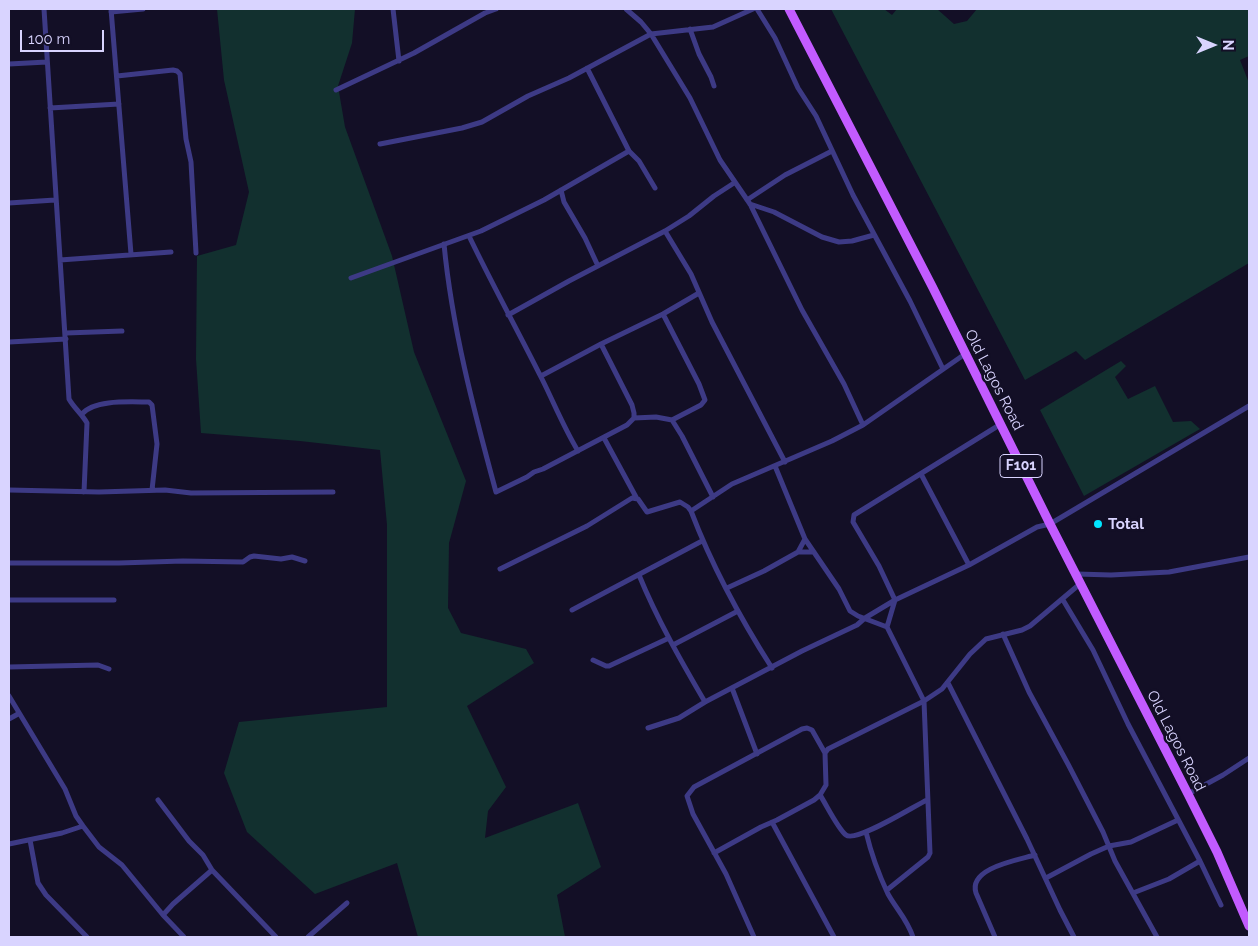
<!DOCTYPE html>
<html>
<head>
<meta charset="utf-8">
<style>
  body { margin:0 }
  #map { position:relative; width:1258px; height:946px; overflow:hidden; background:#130f26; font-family:Raleway,sans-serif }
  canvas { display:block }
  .frame { position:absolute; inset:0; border:10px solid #d9d4ff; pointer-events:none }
  .north { position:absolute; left:1188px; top:20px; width:50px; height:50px; -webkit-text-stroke:4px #130f26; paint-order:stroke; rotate:90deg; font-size:14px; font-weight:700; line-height:20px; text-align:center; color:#d9d4ff }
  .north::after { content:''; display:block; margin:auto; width:18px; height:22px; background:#d9d4ff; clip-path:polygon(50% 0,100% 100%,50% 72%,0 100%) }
  .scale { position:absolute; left:20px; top:30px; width:84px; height:22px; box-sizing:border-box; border:2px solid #d9d4ff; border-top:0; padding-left:6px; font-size:15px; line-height:18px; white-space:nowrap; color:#d9d4ff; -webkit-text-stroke:4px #130f26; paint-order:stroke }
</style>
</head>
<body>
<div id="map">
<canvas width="1258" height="946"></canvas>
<div class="frame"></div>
<div class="north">N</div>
<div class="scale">100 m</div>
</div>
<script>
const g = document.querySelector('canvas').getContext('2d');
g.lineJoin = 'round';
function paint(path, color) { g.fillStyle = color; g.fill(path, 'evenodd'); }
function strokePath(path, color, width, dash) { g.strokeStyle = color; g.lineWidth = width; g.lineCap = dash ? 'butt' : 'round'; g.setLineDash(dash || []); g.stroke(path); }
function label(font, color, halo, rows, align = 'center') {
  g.font = font + ' Raleway,sans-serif'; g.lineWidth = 5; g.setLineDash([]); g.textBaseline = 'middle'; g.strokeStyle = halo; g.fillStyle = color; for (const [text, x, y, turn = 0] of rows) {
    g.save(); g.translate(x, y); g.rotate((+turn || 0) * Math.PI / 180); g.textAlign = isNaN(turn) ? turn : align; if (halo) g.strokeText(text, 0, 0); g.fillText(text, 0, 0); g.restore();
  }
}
paint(new Path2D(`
  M217,9H355L352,43L338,86L345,127L392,256L414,352L466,481L449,543L448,608L461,633L526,649L534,663L467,706L506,787L488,811L485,838L578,803L601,867L557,895L565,937H418L397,863L315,894L247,832L224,773L239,722L387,707V525L380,450L300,441L201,433L196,359L197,256L236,245L249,192L224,80Z
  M831,9H884L892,15L897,9H937L954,24L967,21L977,9H1249V56L1240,60L1249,83V263L1085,360L1076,351L1025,380Z
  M1121,361L1126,366L1115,377L1128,399L1155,386L1173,422L1191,421L1200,429L1084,496L1040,410Z`), '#12302f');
strokePath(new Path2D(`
  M44,9L69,399C74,408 82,414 87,423L84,492
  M111,9L131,254
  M393,9L399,61
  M626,9L641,22L651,34L690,98L720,160L750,204L802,310L844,384L863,425
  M757,9L775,38L798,88L816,116L853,195L910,301L943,369
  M111,12L143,9
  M690,29L699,54L711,77L714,86
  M9,64L47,62
  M587,68L629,151L639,161L655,188
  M117,76L173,70L177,71L180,74L186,139L191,162L196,253
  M336,90L414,53L485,13L496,9
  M50,108L119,104
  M380,144L462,128L482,122L528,96L569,78L651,34L713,27L753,9
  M561,190L564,202L585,238L598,266
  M747,200L785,175L832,151
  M9,203L55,200
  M750,204L774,212L822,237L839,242L852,241L874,235
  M665,231L691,274L712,322L785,462
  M469,236C492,284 518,331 542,379C554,403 564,428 578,451
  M444,244C452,328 474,411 496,492L527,477L534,472L543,469L627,425L634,418V413L632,405L601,344
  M60,260L171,252
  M351,278L481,231L544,200L629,151
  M663,314L699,384L705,400L701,405L672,420
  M508,315L569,281L665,231L689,216L714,196L734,183
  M66,333L122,331
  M9,342L66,339
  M541,376L601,344L663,314L699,293
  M82,414C94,399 132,402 149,402L152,405L157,444L152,490
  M634,418L656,417L672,420L682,436L713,497
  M604,438L636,497
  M775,466L805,539L839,589L850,611L858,616L887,627L924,701L930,853L928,857L887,890
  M921,474L969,565
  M9,490L99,492L165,490L191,493L333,492
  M691,511L732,484L832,441L863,425L965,354
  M798,552H814
  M9,563H119L183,561L243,562L250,557L254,556L281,559L292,557L305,561
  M500,569L587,526L632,498L638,499L647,512L680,502L688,507L691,511C712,566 740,618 772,668
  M1077,574L1111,575L1169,572L1249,557
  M639,575C657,619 681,661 705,702
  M727,588L764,571L798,552L805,539
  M9,600H114
  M1063,600L1093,650L1128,724L1200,861L1221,905
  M572,610L702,541
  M887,627L895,600L879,566L853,522L854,515L1001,424
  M1003,634L1029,692L1069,766L1103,832L1115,861L1157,937
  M673,645L738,611
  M593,660L606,666H609L669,638
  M9,667L98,665L109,669
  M948,683L1027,839L1060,910L1074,937
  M732,688L757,754
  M9,696L65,789L76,816L83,826L99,847L122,865L163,915L184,937
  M9,719L18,714
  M648,728L679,718L705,702L802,651L857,625L865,618L895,600L969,565L1037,527L1050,524L1249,406
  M825,753L828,749L924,701L942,689L970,654L986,639L1022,630L1030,626L1081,583
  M1188,794L1223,775L1249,758
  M820,795C826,804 838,829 846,835C856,843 914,806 927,800
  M158,800L189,841L203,855L212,870L173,904L163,915
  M772,822L834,937
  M866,832C871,853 879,875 888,894C897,910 907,919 913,937
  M30,840L38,883L46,895L87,937
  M9,844L62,833L83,826
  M714,853L761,827L777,820L814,800L820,795L826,785L825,753L812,730L807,728L802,729L694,787L687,796L693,814L726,874L754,937
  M212,870L276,937
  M1046,878L1091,854L1109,846L1131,842L1178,820
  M1133,893L1169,879L1200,861
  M308,937L347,903
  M995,937L976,893C968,868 1018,860 1035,855`), '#3d3a85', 5);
strokePath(new Path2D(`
  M789,9L933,288L1050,524L1188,794L1217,852L1249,926`), '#c25bff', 9);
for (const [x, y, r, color] of [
  [1098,524,5,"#00e5ff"]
]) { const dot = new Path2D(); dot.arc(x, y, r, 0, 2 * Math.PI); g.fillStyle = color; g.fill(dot); strokePath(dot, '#130f26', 2); }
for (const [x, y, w] of [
  [1021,466,42]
]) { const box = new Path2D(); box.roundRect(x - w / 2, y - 11.5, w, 23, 4); g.fillStyle = '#130f26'; g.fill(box); strokePath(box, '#d9d4ff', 1); }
label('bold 14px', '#d9d4ff', null, [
  ["F101",1021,466]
]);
label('15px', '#d9d4ff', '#130f26', [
  ["Old Lagos Road",994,380,63],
  ["Old Lagos Road",1176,741,63]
]);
label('bold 15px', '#d9d4ff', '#130f26', [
  ["Total",1108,524]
], 'left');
</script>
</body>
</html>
